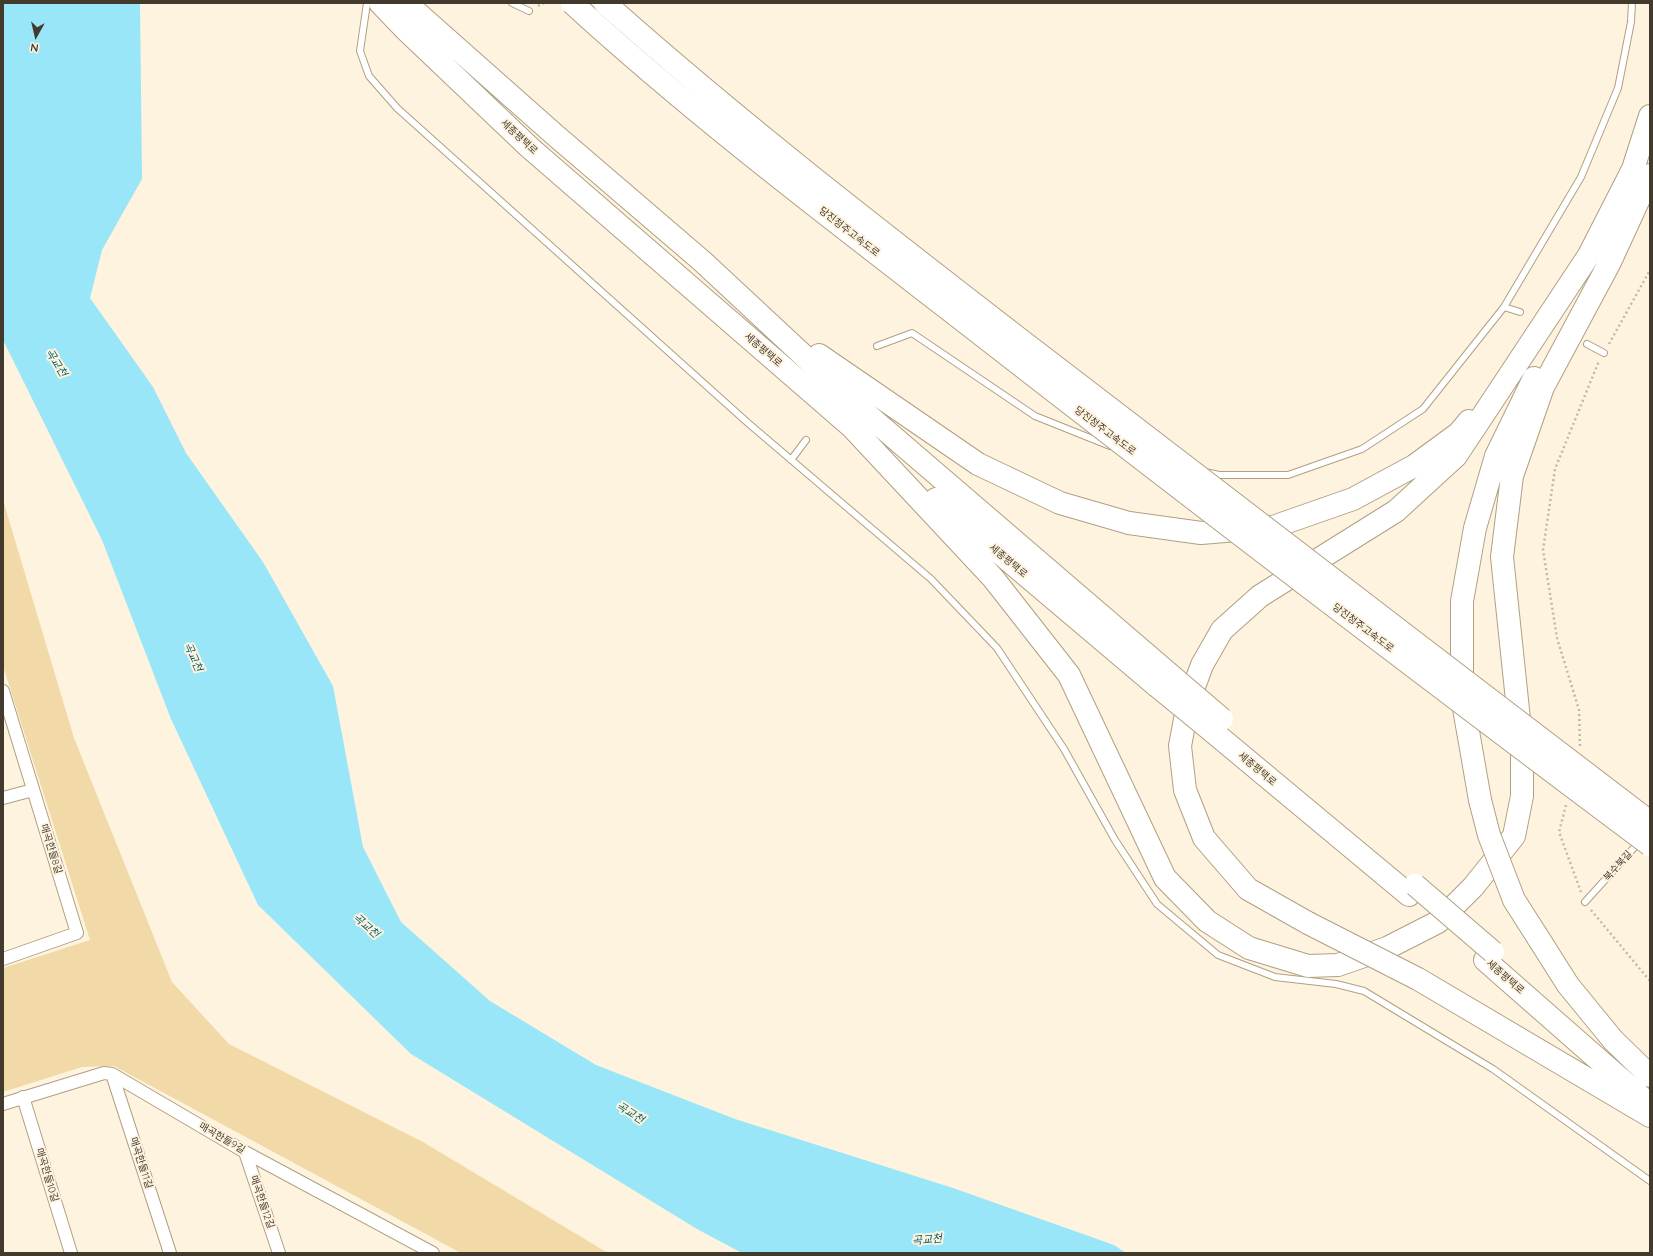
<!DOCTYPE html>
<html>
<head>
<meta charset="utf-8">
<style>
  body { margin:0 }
  #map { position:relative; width:1653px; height:1256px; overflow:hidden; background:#fef3df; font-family:Quicksand,sans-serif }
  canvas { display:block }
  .frame { position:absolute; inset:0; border:4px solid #423a2d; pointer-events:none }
  .north { position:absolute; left:16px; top:16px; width:40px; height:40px; -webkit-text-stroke:3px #fef3df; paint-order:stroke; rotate:188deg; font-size:11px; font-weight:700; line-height:16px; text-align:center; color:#423a2d }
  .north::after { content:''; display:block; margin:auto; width:14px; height:18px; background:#423a2d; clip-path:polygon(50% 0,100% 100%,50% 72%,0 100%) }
</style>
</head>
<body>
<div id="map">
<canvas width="1653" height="1256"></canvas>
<div class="frame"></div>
<div class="north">N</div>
</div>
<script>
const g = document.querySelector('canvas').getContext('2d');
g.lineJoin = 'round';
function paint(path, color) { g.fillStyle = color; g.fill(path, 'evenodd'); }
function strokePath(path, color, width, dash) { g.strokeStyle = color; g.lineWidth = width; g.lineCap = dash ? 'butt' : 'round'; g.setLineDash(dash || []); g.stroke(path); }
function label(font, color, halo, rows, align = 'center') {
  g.font = font + ' Quicksand,"Noto Sans KR",sans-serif'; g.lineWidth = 4; g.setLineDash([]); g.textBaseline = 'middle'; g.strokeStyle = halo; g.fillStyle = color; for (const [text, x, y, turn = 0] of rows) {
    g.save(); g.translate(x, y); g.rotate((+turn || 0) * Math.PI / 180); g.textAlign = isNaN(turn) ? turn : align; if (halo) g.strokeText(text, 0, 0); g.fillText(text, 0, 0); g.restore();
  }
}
paint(new Path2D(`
  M3,500L74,738L172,982L229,1044L423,1142L608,1253H461L114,1066L82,1067L3,1092V968L90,940L3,666Z`), '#f2d9a8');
paint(new Path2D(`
  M3,3H140L142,179L102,250L90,298L153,387L186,453L263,562L333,686L363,847L401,922L490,1001L596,1065L735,1119L953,1188L1114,1245L1126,1253H742L697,1229L411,1054L258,905L171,719L102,540L3,340Z`), '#99e6f8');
const lane = new Path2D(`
  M367,3L360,51L369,76L397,108L748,423L931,579L997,648L1064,749L1115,840L1157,904L1218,955L1275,977L1336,984L1364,991L1493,1069L1650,1181
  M512,3L529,11
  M1504,307L1520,312
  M1587,344L1604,353
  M877,346L912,333L1035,416L1110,446
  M791,460L806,440
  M1205,472L1219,475H1288L1362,449L1423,409L1504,307L1581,177L1618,88L1631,22L1632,3
  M1585,902L1640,841`);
const street = new Path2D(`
  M3,691L77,933L3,959
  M3,798L33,790
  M112,1074L170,1253
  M23,1097L71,1253
  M3,1104L104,1073L112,1074L245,1152L433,1253
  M245,1152L279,1253`);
const highway = new Path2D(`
  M380,3L404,28L529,147L861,435
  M406,3L555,135L702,261L862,410L1167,672
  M819,355L978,464L1060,503L1129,523L1201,533L1273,527L1353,499L1414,466L1459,433L1469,421
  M850,425L993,578L1069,675L1165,878L1207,921L1249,948L1308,966L1338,965L1387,948L1438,922L1473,887L1514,836L1522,796V748L1502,557L1512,476L1543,387L1610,262L1650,175
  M936,499L1157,686
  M1212,731L1409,895
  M1480,800L1462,697V601L1475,528L1496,456L1534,378
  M1308,923L1248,889L1204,838L1185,790L1180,746L1188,703L1202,665L1222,630L1260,596L1396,511L1456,456L1589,255L1633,169L1650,116
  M1537,936L1568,985L1613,1040L1650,1076
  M1485,960L1649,1104
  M1418,979L1650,1116`);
strokePath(lane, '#b1a080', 8);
strokePath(street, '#b1a080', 14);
strokePath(highway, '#b1a080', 24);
strokePath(new Path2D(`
  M538,6L544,3
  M1609,344L1650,270
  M1580,746L1579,710L1557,638L1543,550L1555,469L1599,361
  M1566,805L1559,832L1581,892
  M1591,910L1650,981`), '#c2b8a7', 2.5, [2, 3]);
strokePath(lane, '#fff', 6);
strokePath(street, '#fff', 12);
strokePath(highway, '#fff', 22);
const highwayBridge = new Path2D(`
  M572,3C702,122 844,228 983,336C1204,508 1426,677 1650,845
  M605,3C743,126 889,238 1035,351C1239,509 1445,665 1650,822
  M1167,672L1222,719
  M1157,686L1212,731
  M1480,800L1489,835L1514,900L1537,936
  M1415,885L1493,952
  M1308,923L1418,979`);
strokePath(highwayBridge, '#b1a080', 24, []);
strokePath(highwayBridge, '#fff', 22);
label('10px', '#423a2d', '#fef3df', [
  ["세종평택로",519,137,43],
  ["당진청주고속도로",849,232,38],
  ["세종평택로",763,350,41],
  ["당진청주고속도로",1105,431,37],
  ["세종평택로",1008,561,40],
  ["당진청주고속도로",1363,628,37],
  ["세종평택로",1257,769,40],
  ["매곡한들8길",51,849,73],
  ["북수북길",1618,866,-48],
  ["세종평택로",1505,977,41],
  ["매곡한들9길",222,1138,30],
  ["매곡한들11길",141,1163,72],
  ["매곡한들10길",47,1175,73],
  ["매곡한들12길",262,1202,71]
]);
label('italic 11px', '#025f6e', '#fef3df', [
  ["곡교천",56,363,58],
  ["곡교천",193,657,66],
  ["곡교천",366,926,41],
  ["곡교천",630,1113,32],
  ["곡교천",927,1240,-5]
]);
</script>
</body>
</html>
